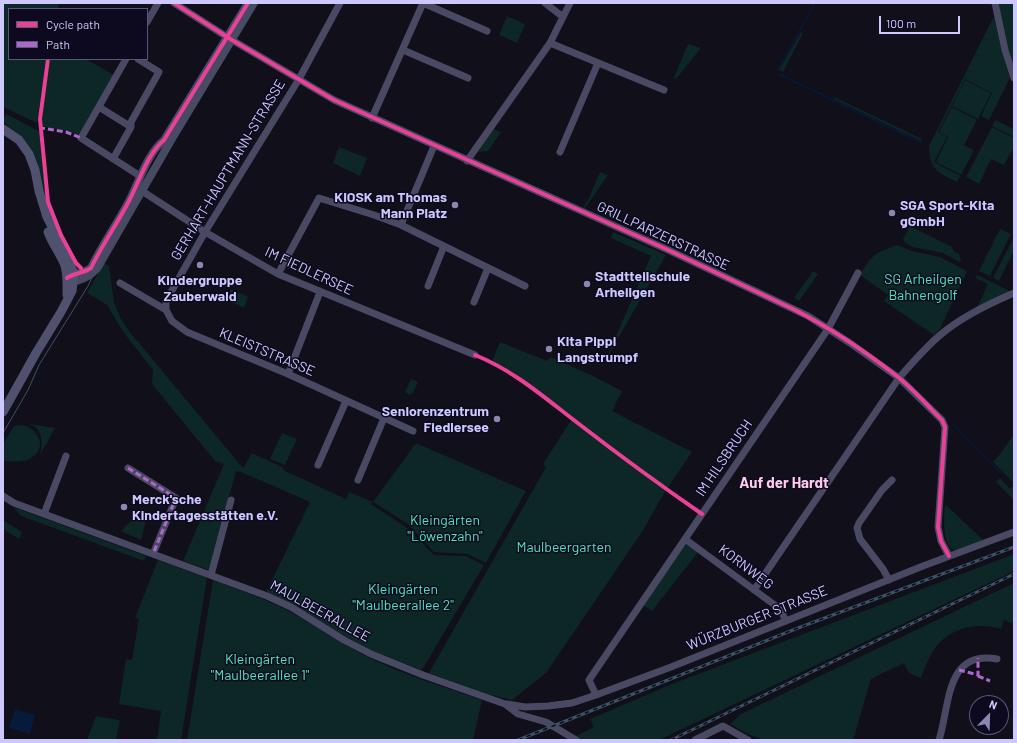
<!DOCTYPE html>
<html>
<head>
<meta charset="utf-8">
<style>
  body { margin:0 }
  #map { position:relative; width:1017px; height:743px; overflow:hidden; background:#100f1a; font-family:Barlow,sans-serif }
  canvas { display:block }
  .frame { position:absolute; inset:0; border:4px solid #cdc9ff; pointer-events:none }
  .legend { position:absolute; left:8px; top:8px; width:140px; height:52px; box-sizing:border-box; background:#0d0a1f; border:1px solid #5a5679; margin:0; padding:5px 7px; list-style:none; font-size:12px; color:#cdc9ff }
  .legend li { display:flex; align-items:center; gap:8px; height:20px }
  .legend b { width:20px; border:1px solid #5a5679 }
  .north { position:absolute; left:969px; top:695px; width:40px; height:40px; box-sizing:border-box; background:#0d0a1f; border:1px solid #5a5679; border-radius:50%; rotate:23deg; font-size:11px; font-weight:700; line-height:16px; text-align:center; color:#cdc9ff }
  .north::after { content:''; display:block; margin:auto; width:14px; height:18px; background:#8b88af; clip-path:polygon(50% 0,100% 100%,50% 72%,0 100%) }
  .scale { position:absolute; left:879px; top:16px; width:81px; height:18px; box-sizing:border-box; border:2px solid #cdc9ff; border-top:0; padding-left:5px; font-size:12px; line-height:14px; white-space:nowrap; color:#cdc9ff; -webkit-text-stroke:3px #0d0a1f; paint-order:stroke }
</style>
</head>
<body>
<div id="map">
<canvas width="1017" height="743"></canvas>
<div class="frame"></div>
<ul class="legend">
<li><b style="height:5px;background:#ea4096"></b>Cycle path</li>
<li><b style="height:5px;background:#ac68c9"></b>Path</li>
</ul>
<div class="north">N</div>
<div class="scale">100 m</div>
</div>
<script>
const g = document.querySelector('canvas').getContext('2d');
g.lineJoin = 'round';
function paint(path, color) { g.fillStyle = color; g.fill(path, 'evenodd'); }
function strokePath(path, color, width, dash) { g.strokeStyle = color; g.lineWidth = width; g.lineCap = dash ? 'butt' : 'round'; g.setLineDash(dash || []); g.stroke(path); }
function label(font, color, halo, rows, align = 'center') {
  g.font = font + ' Barlow,sans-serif'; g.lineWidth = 3; g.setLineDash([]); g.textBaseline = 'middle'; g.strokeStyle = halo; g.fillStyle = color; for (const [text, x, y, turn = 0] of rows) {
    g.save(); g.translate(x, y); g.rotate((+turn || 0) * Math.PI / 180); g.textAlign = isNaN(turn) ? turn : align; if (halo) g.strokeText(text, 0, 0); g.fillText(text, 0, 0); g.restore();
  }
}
paint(new Path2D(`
  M3,3H59L58,9H9V59H46L37,123L3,107Z
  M998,3H1014V69L1008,50Z
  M507,16L525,24L517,43L499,35Z
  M994,16L1002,52L1010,78L989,120L981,116L992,93L965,79L938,132L947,137L934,162L960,176L957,182C938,173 929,169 929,146Z
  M801,32L803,33L783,72L779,70Z
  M688,44L701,48L676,79L674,78Z
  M50,59H86L114,75L80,134L77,135L66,131L41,126L42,107Z
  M965,80L991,93L978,119L952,106Z
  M834,97L922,139L921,141L834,99Z
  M952,107L977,120L964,145L974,150L961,175L936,162L948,137L939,132Z
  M6,114L39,131L46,198H44L23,139L3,122V118Z
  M995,120L1014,129V137L992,126Z
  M992,127L1014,138V147L1004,165L991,159L979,184L966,177Z
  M493,129L501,132L488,151L478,152Z
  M339,147L367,158L360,176L333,163Z
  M600,172L608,175L585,208L583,207L588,200Z
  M910,226L952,247L954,252L959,254L961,260L960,262L943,253L913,247L905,243L903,239Z
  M1000,229L1011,234L990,276L979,271Z
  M613,232L666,255L605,361L651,256L611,238Z
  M1014,237V250L999,281L993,278Z
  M897,245L912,251L940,257L967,271L940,329L934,335L884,301L888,295L860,275C873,253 874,254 897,245Z
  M104,263L109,266L114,302L120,317L129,331L243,468L252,453L284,468L283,470L346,499L349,492L373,502L416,443L526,491L486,563L467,554L434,552L408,524L373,502L371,504L406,527L434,555L466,556L484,565L422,670L372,651L346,637L292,604L266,592L310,502L241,472L236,471L209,570L183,561L224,464L215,461L152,384L153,370L124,333L107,305L87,293Z
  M813,271L818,274L799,301L794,298Z
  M977,275L1012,292L977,308L988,284L975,278Z
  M231,289L248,297L244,308L226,300Z
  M500,342L547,361L551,357L595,377L622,391L612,411L692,452L666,490L642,532L546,673L512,700L487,694L429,673L546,467L543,464L573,417L514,373L492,361Z
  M411,379L418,382L413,393H412L410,395L405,392Z
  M30,424L55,428L40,455C43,443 43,430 30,424Z
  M21,425C38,427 49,448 31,458C23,463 12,461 3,461V444L14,426Z
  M282,433L297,439L285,465L270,459Z
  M1014,434V483L993,462L1001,453Z
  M1000,478L1010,489L1014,485V500L996,482Z
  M945,504L983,540C975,543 965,549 957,550C941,552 944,514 945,504Z
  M13,507L146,556L144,561L21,516Z
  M148,513L141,540L121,531L134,518L136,519Z
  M3,520L22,532L19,539L3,529Z
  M689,544L699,551L652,611L643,605L684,545Z
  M1014,554V571L659,740H578L574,737L594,727L590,719L672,684Z
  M158,560L207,578L181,740H157L161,711L119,704L126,659L132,660L139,619L135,618Z
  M213,580C239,590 265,599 289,611C316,626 341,643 368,657C404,675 444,687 482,700L473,740H187Z
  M1014,583V624L1004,620L1001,629C975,621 944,629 931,655C927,662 924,670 921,678L909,673L904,663L871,679L853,740H764L750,735L730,724L741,714Z
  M96,716L120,720L116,740H87Z`), '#0d2626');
paint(new Path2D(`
  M15,709L35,715L30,734L9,728Z`), '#061a3b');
strokePath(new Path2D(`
  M778,70L815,3
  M779,74L922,143
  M953,424L1001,473`), '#061a3b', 1.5);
strokePath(new Path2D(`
  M174,3L227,37
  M423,3L487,31
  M545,3L563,17
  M995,3L1005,50L1014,78
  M147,22L158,3
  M232,40L334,100L666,249L808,316L850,343L899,378L942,420L945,427L938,527L941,541L949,556
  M550,43L664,90
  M403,50L468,78
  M126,59L81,138L140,176
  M99,107L131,127
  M372,118L423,3
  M560,152L598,63
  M113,159L131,127V122L159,72L138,59
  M467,161L550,43L570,3
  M142,191L205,232L278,274L475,355
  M401,225L434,146
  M278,274L319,198L374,215L401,225L525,286
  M120,283L166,310L172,321L187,332L288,374L413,431
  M428,286L444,246
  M474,302L488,268
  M166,310V301L205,232L299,79L340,3
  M288,374L320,292
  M318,465L346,401
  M128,468L176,498L153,554
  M358,480L384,418
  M3,496L14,503L44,514L267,596L291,607L344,640L371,654L423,675L505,704L518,714L546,722L576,740
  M44,514L66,456
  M685,539L776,606L781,611L786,621
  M211,575L231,500
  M889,580L883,569L860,539L857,528L859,523L882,490L892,480
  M754,590L899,378C912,363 925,348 939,336C961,317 988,304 1014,293
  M596,695L589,680L828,329L858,273
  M507,704L525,707L548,706L572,703L596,695L671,667L923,566L1014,532
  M695,740L723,726L748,740
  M939,740C950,706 945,650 997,659`), '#4a4964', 7);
strokePath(new Path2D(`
  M248,3L164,140C147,154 139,182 129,201C117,224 102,245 91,268C84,273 74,273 67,278L73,282C83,279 91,276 98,267L173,137L254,3`), '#4a4964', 8);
strokePath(new Path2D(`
  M3,129L19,140L29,154L35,170L39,191L47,217L68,258L74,274L72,291L61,312L36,353L3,412
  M48,232C52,243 59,252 64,263C68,272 67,285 67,295`), '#50506f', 9);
strokePath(new Path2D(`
  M3,433L28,390L39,365L88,286L102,256L126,215L254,3`), '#3c5365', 1);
const rail = new Path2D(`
  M518,740L798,628L1014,547
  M671,740L1014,574`);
strokePath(rail, '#3c5365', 3);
strokePath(rail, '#0d0a1f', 1.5, [4.5]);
strokePath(new Path2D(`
  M41,130V128L66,132L81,138
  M128,468L176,498L153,554
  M959,670L978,675V658
  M978,676L990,681`), '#ac68c9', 3, [6, 3]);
strokePath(new Path2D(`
  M174,3L232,40L334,100L666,249L793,309C829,327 866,352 898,377C914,390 928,406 942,420L945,427L938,527L941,541L949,556
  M48,59L40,119L48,202L61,235L76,263L81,268
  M67,278C74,273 84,273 91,268C102,245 117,224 129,201C139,182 147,154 164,140L248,3
  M475,355C515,371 546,399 579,424C619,455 660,485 702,514`), '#ea4096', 4);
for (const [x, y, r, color] of [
  [455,205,4,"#8b88af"],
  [892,213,4,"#8b88af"],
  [200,265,4,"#8b88af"],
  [587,284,4,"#8b88af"],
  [549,349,4,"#8b88af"],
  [497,419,4,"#8b88af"],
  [124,507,4,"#8b88af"]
]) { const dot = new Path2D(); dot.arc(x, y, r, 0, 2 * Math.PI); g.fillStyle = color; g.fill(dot); strokePath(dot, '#0d0a1f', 1.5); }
label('14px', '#cdc9ff', '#0d0a1f', [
  ["GERHART-HAUPTMANN-STRASSE",228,170,-59],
  ["GRILLPARZERSTRASSE",663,236,25],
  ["IM FIEDLERSEE",309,271,25],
  ["KLEISTSTRASSE",267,352,23],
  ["IM HILSBRUCH",724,458,-56],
  ["KORNWEG",746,567,37],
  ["MAULBEERALLEE",320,611,29],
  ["WÜRZBURGER STRASSE",757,618,-22]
]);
label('bold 14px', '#cdc9ff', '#0d0a1f', [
  ["KIOSK am Thomas",447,197,"right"],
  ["Mann Platz",447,213,"right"],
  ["SGA Sport-Kita",900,205],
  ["gGmbH",900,221],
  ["Stadtteilschule",595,276],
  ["Arheilgen",595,292],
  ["Kindergruppe",200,280,"center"],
  ["Zauberwald",200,296,"center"],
  ["Kita Pippi",557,341],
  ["Langstrumpf",557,357],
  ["Seniorenzentrum",489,411,"right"],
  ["Fiedlersee",489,427,"right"],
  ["Merck'sche",132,499],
  ["Kindertagesstätten e.V.",132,515]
], 'left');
label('14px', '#4be8bd', '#0d0a1f', [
  ["SG Arheilgen",923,279],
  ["Bahnengolf",923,295],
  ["Kleingärten",445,520],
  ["\"Löwenzahn\"",445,536],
  ["Maulbeergarten",564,547],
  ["Kleingärten",403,589],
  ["\"Maulbeerallee 2\"",403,605],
  ["Kleingärten",260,659],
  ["\"Maulbeerallee 1\"",260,675]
]);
label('bold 15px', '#ffcbed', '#0d0a1f', [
  ["Auf der Hardt",784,483]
]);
</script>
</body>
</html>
